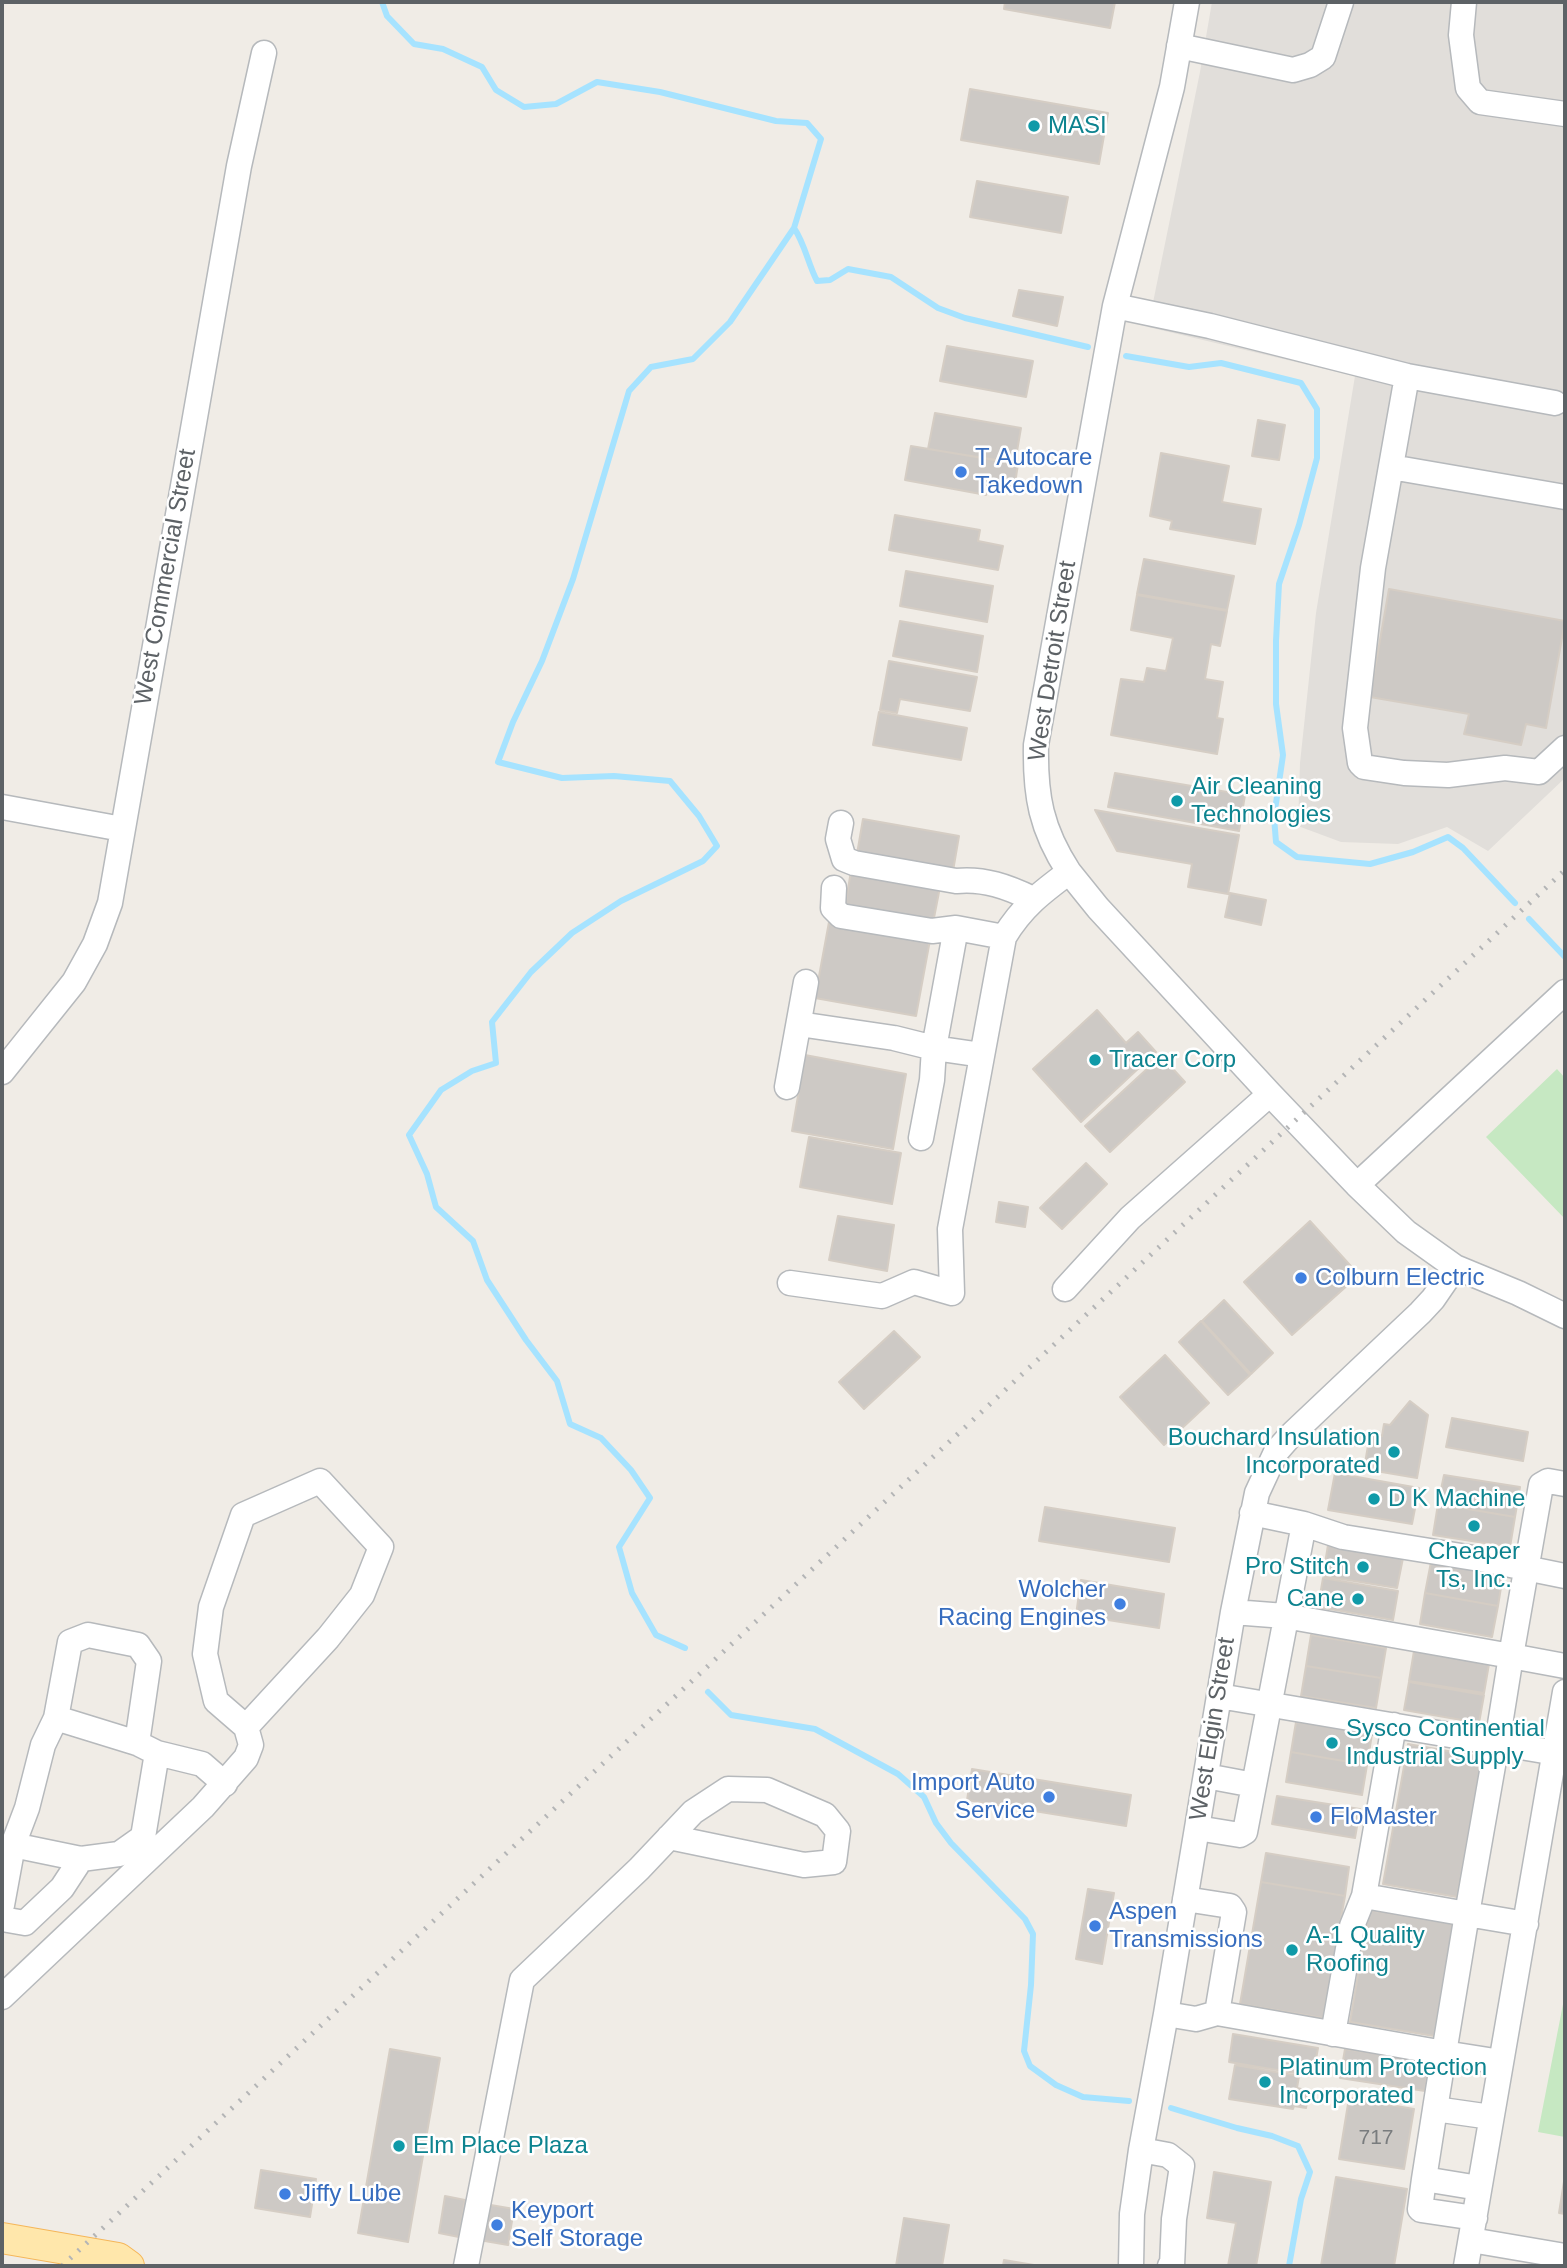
<!DOCTYPE html>
<html>
<head>
<meta charset="utf-8">
<style>
  body { margin:0 }
  #map { position:relative; width:1567px; height:2268px; overflow:hidden; background:#f0ece6; font-family:Arial,sans-serif }
  canvas { display:block }
  .frame { position:absolute; inset:0; border:4px solid #5d6266; pointer-events:none }
</style>
</head>
<body>
<div id="map">
<canvas width="1567" height="2268"></canvas>
<div class="frame"></div>
</div>
<script>
const g = document.querySelector('canvas').getContext('2d');
g.lineJoin = 'round';
function paint(path, color) { g.fillStyle = color; g.fill(path, 'evenodd'); }
function strokePath(path, color, width, dash) { g.strokeStyle = color; g.lineWidth = width; g.lineCap = dash ? 'butt' : 'round'; g.setLineDash(dash || []); g.stroke(path); }
function label(font, color, halo, rows, align = 'center') {
  g.font = font + ' Arial,sans-serif'; g.lineWidth = 5; g.setLineDash([]); g.textBaseline = 'middle'; g.strokeStyle = halo; g.fillStyle = color; for (const [text, x, y, turn = 0] of rows) {
    g.save(); g.translate(x, y); g.rotate((+turn || 0) * Math.PI / 180); g.textAlign = isNaN(turn) ? turn : align; if (halo) g.strokeText(text, 0, 0); g.fillText(text, 0, 0); g.restore();
  }
}
paint(new Path2D(`
  M1212,2H1565V778L1488,851L1447,827L1398,844L1341,842L1298,826L1300,763L1316,613L1355,376L1148,327L1200,72Z`), '#e1deda');
paint(new Path2D(`
  M1557,1069L1565,1078V1219L1486,1137Z
  M1565,1994V2137L1538,2132Z`), '#c6e8c2');
strokePath(new Path2D(`
  M382,2L387,16L414,44L443,49L482,67L496,90L524,107L556,104L597,82L660,92L776,121L807,123L821,139L794,228L730,322L693,359L651,367L629,391L573,579L542,661L513,722L498,762L562,778L614,776L670,781L699,816L717,846L703,861L621,901L572,933L531,972L492,1022L496,1063L472,1071L441,1090L409,1135L427,1174L436,1207L473,1241L487,1280L526,1340L557,1381L570,1424L601,1438L631,1470L650,1498L619,1547L632,1593L656,1635L685,1648
  M794,228C805,244 808,264 817,281L830,280L848,269L891,277L938,308L965,318L1088,347
  M1126,356L1189,367L1221,363L1301,383L1317,409V458L1299,525L1279,584L1276,641V704L1283,755L1274,817L1276,842L1297,857L1370,864L1413,852L1448,837L1463,848L1515,903
  M1529,919L1565,957
  M708,1692L731,1715L815,1729L898,1774L924,1797L936,1823L951,1843L1025,1919L1033,1934L1031,1985L1024,2051L1030,2066L1056,2085L1083,2097L1129,2101
  M1171,2108L1237,2128L1272,2136L1298,2146L1310,2172L1301,2199L1289,2266`), '#a6e3ff', 6);
const building = new Path2D(`
  M1005,2H1115L1110,28L1004,9Z
  M970,89L1108,113L1099,164L961,140Z
  M977,181L1068,197L1061,233L970,217Z
  M1019,290L1063,297L1057,326L1013,316Z
  M947,346L1033,361L1026,397L940,381Z
  M935,413L1021,428L1015,463L928,449Z
  M1258,420L1285,425L1279,460L1252,456Z
  M911,446L1018,464L1014,490L988,485L986,495L905,480Z
  M1161,453L1229,466L1222,502L1261,509L1255,544L1170,529L1172,521L1150,516Z
  M895,515L980,530L978,541L1003,546L998,570L889,550Z
  M1144,559L1234,576L1227,610L1137,594Z
  M906,571L993,586L987,622L900,606Z
  M1389,589L1565,621L1546,728L1526,724L1521,745L1464,734L1469,714L1370,697Z
  M1137,595L1227,611L1220,646L1211,644L1205,679L1223,682L1217,718L1223,719L1217,754L1111,735L1121,679L1144,682L1147,668L1166,671L1173,638L1131,630Z
  M900,621L983,636L977,672L893,656Z
  M889,661L977,677L970,711L900,699L897,713L880,710Z
  M879,712L967,728L961,760L873,745Z
  M1115,773L1245,795L1239,831L1108,807Z
  M1095,810L1239,835L1228,894L1188,887L1192,864L1117,851Z
  M863,819L959,836L953,871L857,854Z
  M851,871L940,887L933,923L845,907Z
  M1230,893L1266,900L1261,925L1225,917Z
  M829,922L930,940L916,1016L815,998Z
  M1097,1010L1126,1043L1138,1032L1156,1052L1081,1122L1033,1069Z
  M805,1055L906,1074L893,1149L792,1131Z
  M1161,1056L1185,1082L1110,1152L1085,1126Z
  M809,1137L901,1153L892,1204L800,1187Z
  M1086,1163L1107,1184L1062,1229L1040,1208Z
  M999,1202L1028,1207L1025,1227L996,1222Z
  M838,1216L894,1225L887,1271L829,1260Z
  M1310,1221L1359,1275L1292,1335L1244,1282Z
  M1224,1300L1273,1353L1251,1374L1202,1321Z
  M1201,1321L1250,1375L1228,1395L1179,1342Z
  M894,1331L920,1357L864,1409L839,1382Z
  M1165,1355L1209,1403L1164,1445L1120,1397Z
  M1410,1401L1428,1415L1417,1478L1364,1469L1370,1434L1382,1436L1384,1424L1390,1425Z
  M1452,1418L1528,1432L1523,1461L1446,1447Z
  M1335,1473L1419,1488L1412,1524L1328,1510Z
  M1444,1475L1520,1487L1515,1517L1438,1504Z
  M1438,1504L1515,1517L1510,1547L1433,1535Z
  M1045,1507L1175,1528L1169,1562L1039,1541Z
  M1328,1545L1403,1558L1397,1588L1323,1576Z
  M1431,1562L1503,1575L1498,1606L1425,1593Z
  M1323,1578L1398,1591L1393,1620L1318,1607Z
  M1081,1580L1164,1594L1159,1628L1076,1615Z
  M1425,1593L1498,1606L1492,1637L1420,1624Z
  M1311,1635L1386,1648L1381,1678L1306,1666Z
  M1414,1651L1489,1664L1484,1693L1409,1681Z
  M1306,1666L1381,1678L1376,1708L1301,1696Z
  M1409,1682L1484,1695L1479,1723L1404,1710Z
  M1296,1722L1372,1734L1367,1765L1291,1752Z
  M1408,1744L1482,1757L1457,1897L1383,1884Z
  M1291,1752L1367,1765L1362,1795L1286,1782Z
  M972,1769L1131,1795L1126,1826L967,1800Z
  M1277,1796L1360,1809L1355,1838L1272,1824Z
  M1266,1853L1349,1867L1345,1896L1261,1882Z
  M1261,1882L1345,1896L1323,2018L1240,2004Z
  M1088,1889L1114,1893L1102,1964L1076,1959Z
  M1369,1910L1453,1924L1434,2036L1350,2022Z
  M1233,2034L1318,2048L1313,2076L1229,2062Z
  M390,2049L440,2058L408,2242L358,2233Z
  M1345,2049L1429,2062L1425,2091L1340,2078Z
  M1235,2065L1299,2076L1297,2088L1309,2091L1306,2108L1294,2106L1293,2109L1229,2099Z
  M1349,2098L1414,2109L1404,2169L1339,2159Z
  M261,2170L316,2179L310,2217L255,2208Z
  M1214,2172L1271,2182L1256,2266H1228L1236,2223L1207,2218Z
  M1565,2175V2214L1559,2213Z
  M1336,2177L1407,2189L1394,2266H1321Z
  M445,2196L465,2200L459,2237L439,2233Z
  M485,2204L514,2209L508,2245L479,2240Z
  M904,2218L949,2225L942,2266H896Z
  M1004,2260L1040,2266H1003Z`);
paint(building, '#cdc9c5');
strokePath(building, '#d5cdc4', 2);
const minor = new Path2D(`
  M1464,2L1461,35L1468,88L1480,102L1565,114
  M1179,46L1293,70L1310,65L1323,57L1341,2
  M1115,306L1210,326L1407,376L1555,403
  M1407,376L1373,568L1355,728L1360,763L1364,767L1404,773L1448,775L1505,768L1539,772L1565,748
  M1391,467L1565,497
  M2,807L122,829
  M841,823L838,839L844,859L854,863L956,881C984,878 1008,887 1033,899
  M1069,872L1098,908L1270,1094L1357,1185L1406,1232L1455,1267L1518,1293L1565,1316
  M834,888L833,908L841,916L932,931L956,928L1004,937
  M799,1024L894,1038L934,1048L982,1055
  M2,1072L74,982L95,944L110,903L239,166L264,53
  M787,1087L806,982
  M921,1138L932,1080L934,1048L956,928
  M1357,1185L1565,992
  M790,1283L882,1296L914,1282L952,1293L950,1229L1004,937C1022,907 1042,892 1069,872C1041,829 1035,796 1036,745L1115,306L1172,87L1187,2
  M1065,1289L1130,1218L1270,1094
  M1565,1484L1548,1481L1541,1485L1511,1656L1565,1666
  M1252,1513L1304,1524L1343,1537L1486,1560L1565,1576
  M1233,1612L1285,1616L1511,1656L1497,1743L1556,1753
  M1219,1696L1497,1743L1467,1914L1526,1924
  M1394,1725L1364,1896L1467,1914L1444,2053L1501,2062
  M137,1743L149,1661L138,1645L88,1635L70,1642L56,1718L137,1743L157,1753L202,1764L225,1784
  M1254,1785L1304,1524
  M1197,1828L1240,1835L1245,1832L1254,1785L1206,1776
  M13,1845L81,1859L119,1854L143,1837L157,1753
  M1185,1899L1230,1906L1234,1912L1217,2013
  M2,1905L13,1845L27,1808L43,1745L56,1718
  M2,1919L25,1923L62,1888L81,1859
  M2,1997L203,1807L246,1758L251,1745L246,1727L216,1701L205,1654L211,1607L243,1515L320,1481L381,1547L362,1595L328,1638L246,1727
  M1166,2014L1196,2019L1217,2013L1444,2053L1435,2109L1491,2117
  M1333,2034L1352,1926L1364,1896
  M1435,2109L1424,2179L1479,2188
  M1141,2150L1168,2155L1182,2166L1174,2219L1172,2266H1170
  M1424,2179L1420,2209L1421,2210L1475,2218
  M1471,2240L1565,2256
  M466,2266L522,1980L639,1869L693,1812L728,1789L767,1790L825,1815L838,1831L834,1862L804,1865L669,1837
  M1131,2266L1132,2214L1141,2150L1166,2014L1233,1612L1257,1493L1276,1452L1290,1436L1420,1313L1433,1299L1455,1267
  M1466,2266L1565,1692`);
const major = new Path2D(`
  M2,2238L118,2258L129,2266`);
strokePath(minor, '#b6b9bc', 27);
strokePath(major, '#f5b659', 32);
strokePath(minor, '#fff', 24);
strokePath(major, '#ffe7ab', 30);
strokePath(new Path2D(`
  M62,2266L1565,870`), '#b4b5b6', 5, [2, 9]);
for (const [x, y, r, color] of [
  [1034,126,7,"#0f9aa8"],
  [961,472,7,"#3f7fe0"],
  [1177,801,7,"#0f9aa8"],
  [1095,1060,7,"#0f9aa8"],
  [1301,1278,7,"#3f7fe0"],
  [1394,1452,7,"#0f9aa8"],
  [1374,1499,7,"#0f9aa8"],
  [1474,1526,7,"#0f9aa8"],
  [1363,1567,7,"#0f9aa8"],
  [1358,1599,7,"#0f9aa8"],
  [1120,1604,7,"#3f7fe0"],
  [1332,1743,7,"#0f9aa8"],
  [1049,1797,7,"#3f7fe0"],
  [1316,1817,7,"#3f7fe0"],
  [1095,1926,7,"#3f7fe0"],
  [1292,1950,7,"#0f9aa8"],
  [1265,2082,7,"#0f9aa8"],
  [399,2146,7,"#0f9aa8"],
  [285,2194,7,"#3f7fe0"],
  [497,2225,7,"#3f7fe0"]
]) { const dot = new Path2D(); dot.arc(x, y, r, 0, 2 * Math.PI); g.fillStyle = color; g.fill(dot); strokePath(dot, '#fff', 2.5); }
label('21px', '#797c7e', null, [
  ["717",1376,2138]
]);
label('24px', '#0d838f', '#fff', [
  ["MASI",1048,126],
  ["Air Cleaning",1191,787],
  ["Technologies",1191,815],
  ["Tracer Corp",1109,1060],
  ["Bouchard Insulation",1380,1438,"right"],
  ["Incorporated",1380,1466,"right"],
  ["D K Machine",1388,1499],
  ["Cheaper",1474,1552,"center"],
  ["Ts, Inc.",1474,1580,"center"],
  ["Pro Stitch",1349,1567,"right"],
  ["Cane",1344,1599,"right"],
  ["Sysco Continential",1346,1729],
  ["Industrial Supply",1346,1757],
  ["A-1 Quality",1306,1936],
  ["Roofing",1306,1964],
  ["Platinum Protection",1279,2068],
  ["Incorporated",1279,2096],
  ["Elm Place Plaza",413,2146]
], 'left');
label('24px', '#366cbe', '#fff', [
  ["T Autocare",975,458],
  ["Takedown",975,486],
  ["Colburn Electric",1315,1278],
  ["Wolcher",1106,1590,"right"],
  ["Racing Engines",1106,1618,"right"],
  ["Import Auto",1035,1783,"right"],
  ["Service",1035,1811,"right"],
  ["FloMaster",1330,1817],
  ["Aspen",1109,1912],
  ["Transmissions",1109,1940],
  ["Jiffy Lube",299,2194],
  ["Keyport",511,2211],
  ["Self Storage",511,2239]
], 'left');
label('24px', '#5d6266', '#fff', [
  ["West Commercial Street",166,577,-80],
  ["West Detroit Street",1053,661,-81],
  ["West Elgin Street",1213,1729,-81]
]);
</script>
</body>
</html>
